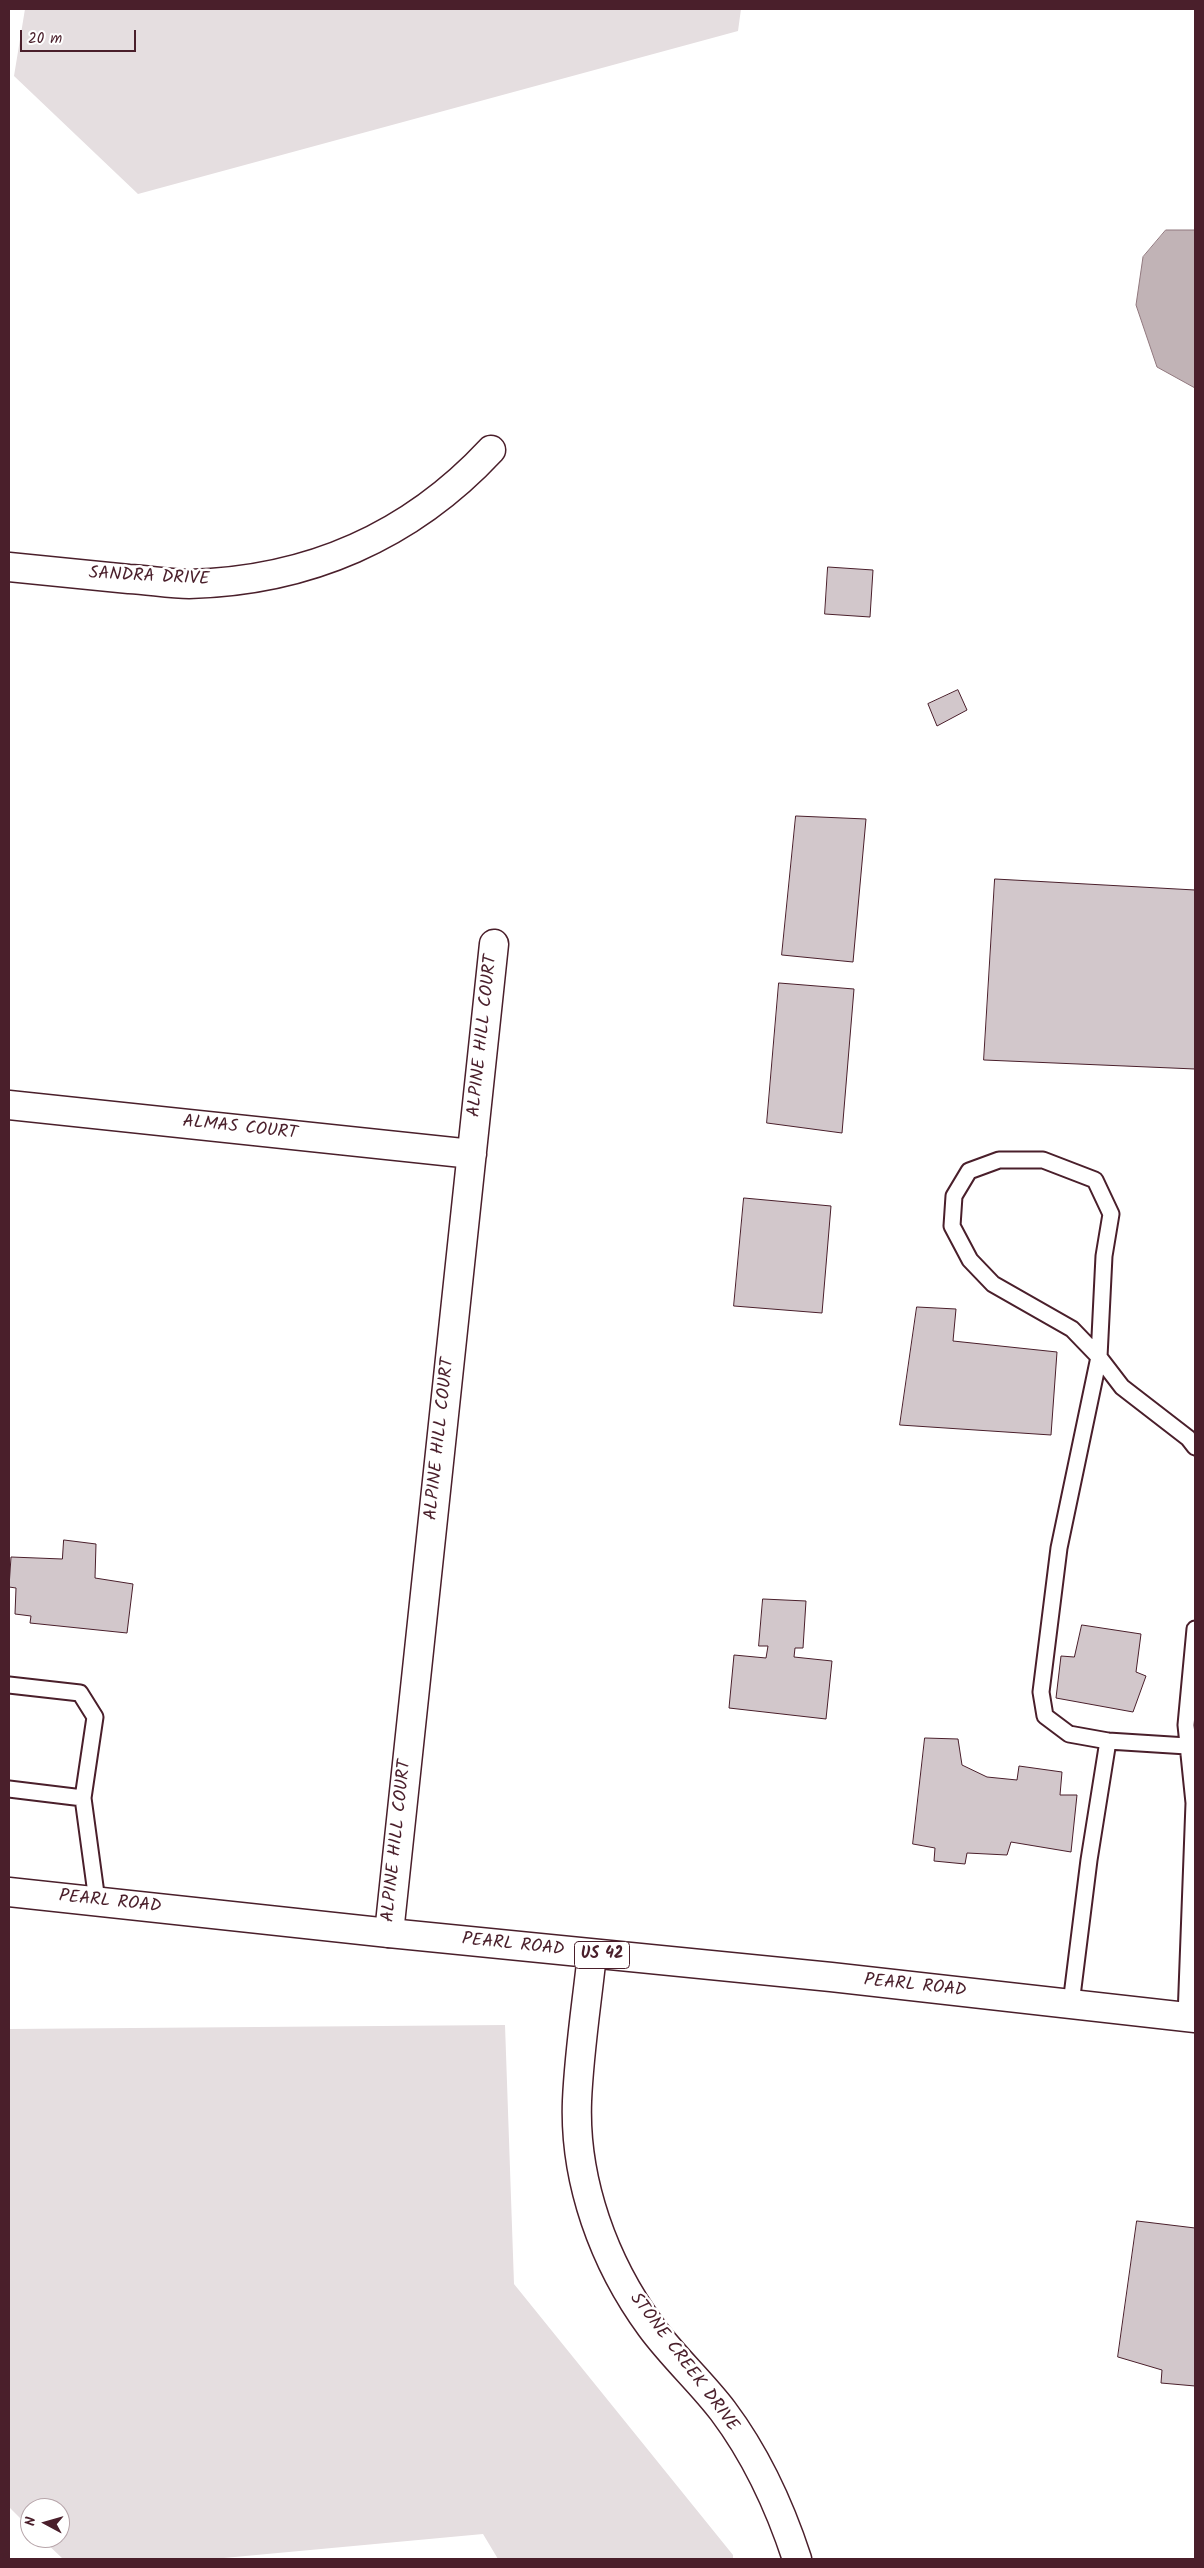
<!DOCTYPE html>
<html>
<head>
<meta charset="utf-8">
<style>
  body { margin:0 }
  #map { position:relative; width:1204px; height:2568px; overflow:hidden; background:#fff; font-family:Kalam,sans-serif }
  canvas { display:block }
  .frame { position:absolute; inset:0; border:10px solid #4a1f2b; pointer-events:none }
  .north { position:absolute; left:20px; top:2498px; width:50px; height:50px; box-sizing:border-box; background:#fff; border:1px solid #b7a5aa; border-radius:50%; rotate:276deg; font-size:14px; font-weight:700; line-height:20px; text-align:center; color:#4a1f2b }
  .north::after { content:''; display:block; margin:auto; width:18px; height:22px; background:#4a1f2b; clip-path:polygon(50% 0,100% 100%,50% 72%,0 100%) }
  .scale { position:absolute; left:20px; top:30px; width:116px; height:22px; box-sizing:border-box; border:2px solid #4a1f2b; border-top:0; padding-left:6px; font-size:15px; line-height:18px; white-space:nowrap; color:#4a1f2b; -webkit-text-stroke:4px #fff; paint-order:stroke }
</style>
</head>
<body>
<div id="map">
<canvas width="1204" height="2568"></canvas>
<div class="frame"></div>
<div class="north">N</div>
<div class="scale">20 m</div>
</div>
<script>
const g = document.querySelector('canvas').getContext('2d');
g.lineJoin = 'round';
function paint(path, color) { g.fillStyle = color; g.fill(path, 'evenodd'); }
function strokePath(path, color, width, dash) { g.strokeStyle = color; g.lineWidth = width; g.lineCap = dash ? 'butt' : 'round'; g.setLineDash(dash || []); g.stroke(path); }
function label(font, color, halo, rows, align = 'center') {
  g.font = font + ' Kalam,sans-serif'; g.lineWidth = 5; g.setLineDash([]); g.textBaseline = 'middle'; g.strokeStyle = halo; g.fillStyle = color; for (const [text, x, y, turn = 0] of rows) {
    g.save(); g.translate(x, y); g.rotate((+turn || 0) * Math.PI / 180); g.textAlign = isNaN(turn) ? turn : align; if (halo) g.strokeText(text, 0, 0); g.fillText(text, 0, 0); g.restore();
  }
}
paint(new Path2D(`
  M25,9H741L738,31L138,194L14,76Z
  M505,2025L514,2284L733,2555V2559H498L483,2534L213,2559H63L41,2538H60V2508H30V2528L9,2507V2029Z`), '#e5dee0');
const water = new Path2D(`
  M1166,230H1195V388L1157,367L1136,305L1143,257Z`);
paint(water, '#c1b3b6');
strokePath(water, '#91787e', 1);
const building = new Path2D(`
  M828,567L873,570L870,617L825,614Z
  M958,690L967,710L937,726L928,704Z
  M796,816L866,819L853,962L782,955Z
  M995,879L1195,890V1069L984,1060Z
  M779,983L854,989L842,1133L767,1123Z
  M744,1198L831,1206L822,1313L734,1306Z
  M917,1307L956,1309L953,1341L1057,1352L1051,1435L900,1425Z
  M64,1540L96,1544L95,1578L133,1584L127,1633L30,1623L31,1616L15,1614L16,1588L9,1587L11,1557L62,1559Z
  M763,1599L806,1601L803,1648H795L794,1657L832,1661L826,1719L729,1708L734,1655L766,1658L768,1646H759Z
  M1082,1625L1141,1634L1136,1672L1146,1676L1133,1712L1056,1698L1061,1656L1074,1657Z
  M925,1738L958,1739L962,1765L987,1777L1017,1780L1019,1766L1062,1772L1060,1795H1077L1071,1852L1011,1842L1007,1855L967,1853L965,1864L934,1861L935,1848L913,1844Z
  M1137,2221L1195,2228V2386L1161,2383L1162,2370L1118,2357Z`);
paint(building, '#d2c7cb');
strokePath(building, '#4a1f2b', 1);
const lane = new Path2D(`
  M9,1685L80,1693L95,1717L83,1798L97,1901
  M1187,1746L1108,1741L1069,1734L1045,1716L1041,1692L1059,1548L1099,1357L1104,1256L1111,1214L1095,1180L1043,1160H999L969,1171L954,1196L952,1226L970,1260L993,1284L1072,1329L1099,1357L1122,1387L1188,1438L1195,1447
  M9,1789L83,1798
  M1071,2004L1089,1860L1108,1741
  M1186,2017L1194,1803L1186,1725L1195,1629`);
const street = new Path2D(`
  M9,567C49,571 89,575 129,579C149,580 170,584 189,584C307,581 410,537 491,450
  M9,1105L472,1154
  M389,1933L494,944
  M592,1954C587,2002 579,2052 577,2101C574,2181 604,2263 651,2327C673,2357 701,2382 723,2411C756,2455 780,2507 797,2559`);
const primary = new Path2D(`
  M9,1892L389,1933L831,1977L1195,2018`);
strokePath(lane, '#4a1f2b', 19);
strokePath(street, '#4a1f2b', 31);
strokePath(primary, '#4a1f2b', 31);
strokePath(lane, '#fff', 15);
strokePath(street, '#fff', 28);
strokePath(primary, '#fff', 28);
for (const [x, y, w] of [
  [602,1955,55]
]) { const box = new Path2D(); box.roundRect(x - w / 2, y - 13.5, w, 27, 4); g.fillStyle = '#fff'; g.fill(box); strokePath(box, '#4a1f2b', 1); }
label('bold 16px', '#4a1f2b', null, [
  ["US 42",602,1955]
]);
label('18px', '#4a1f2b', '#fff', [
  ["SANDRA DRIVE",149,578,3],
  ["ALPINE HILL COURT",484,1036,-84],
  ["ALMAS COURT",240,1129,6],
  ["ALPINE HILL COURT",441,1439,-84],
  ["ALPINE HILL COURT",398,1841,-84],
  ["PEARL ROAD",110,1903,6],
  ["PEARL ROAD",513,1946,6],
  ["PEARL ROAD",915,1987,6],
  ["STONE CREEK DRIVE",683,2363,53]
]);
</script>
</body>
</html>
